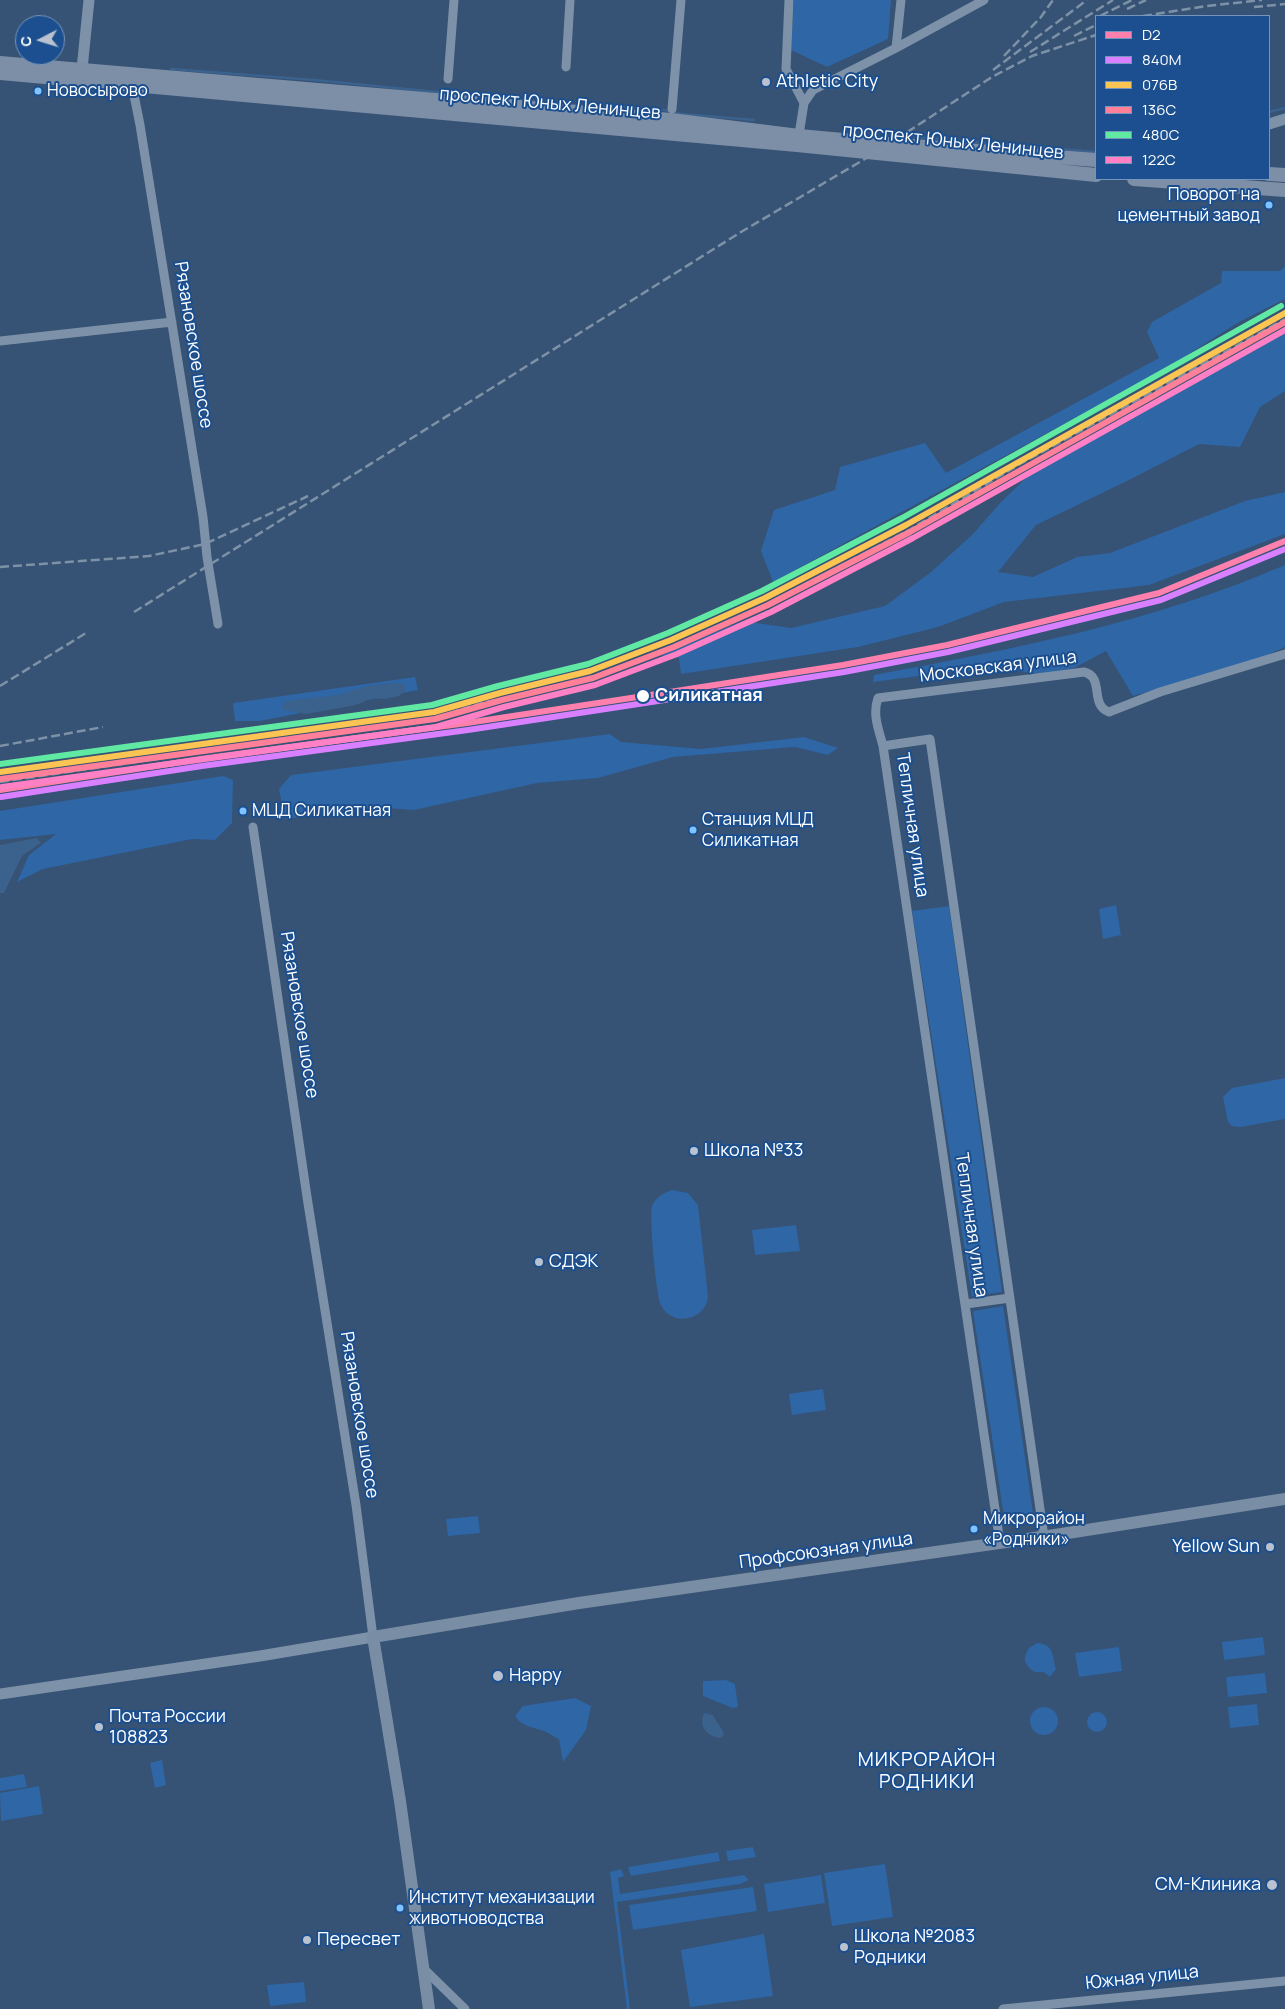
<!DOCTYPE html>
<html>
<head>
<meta charset="utf-8">
<style>
  body { margin:0 }
  #map { position:relative; width:1285px; height:2009px; overflow:hidden; background:#365274; font-family:Manrope,sans-serif }
  canvas { display:block }
  .legend { position:absolute; left:1095px; top:15px; width:175px; height:165px; box-sizing:border-box; background:#1b4f8f; border:1px solid #7695bc; margin:0; padding:6px 9px; list-style:none; font-size:15px; color:#fff }
  .legend li { display:flex; align-items:center; gap:10px; height:25px }
  .legend b { width:25px; border:1px solid #7695bc }
  .north { position:absolute; left:15px; top:15px; width:50px; height:50px; box-sizing:border-box; background:#1b4f8f; border:1px solid #7695bc; border-radius:50%; rotate:265deg; font-size:14px; font-weight:700; line-height:20px; text-align:center; color:#fff }
  .north::after { content:''; display:block; margin:auto; width:18px; height:22px; background:#b9c2ce; clip-path:polygon(50% 0,100% 100%,50% 72%,0 100%) }
</style>
</head>
<body>
<div id="map">
<canvas width="1285" height="2009"></canvas>
<ul class="legend">
<li><b style="height:6px;background:#ff80ac"></b>D2</li>
<li><b style="height:6px;background:#d880ff"></b>840М</li>
<li><b style="height:6px;background:#fcc553"></b>076В</li>
<li><b style="height:6px;background:#ff8098"></b>136С</li>
<li><b style="height:6px;background:#60e9a3"></b>480С</li>
<li><b style="height:6px;background:#ff80c5"></b>122С</li>
</ul>
<div class="north">С</div>
</div>
<script>
const g = document.querySelector('canvas').getContext('2d');
g.lineJoin = 'round';
function paint(path, color) { g.fillStyle = color; g.fill(path, 'evenodd'); }
function strokePath(path, color, width, dash) { g.strokeStyle = color; g.lineWidth = width; g.lineCap = dash ? 'butt' : 'round'; g.setLineDash(dash || []); g.stroke(path); }
function label(font, color, halo, rows, align = 'center') {
  g.font = font + ' Manrope,sans-serif'; g.lineWidth = 4; g.setLineDash([]); g.textBaseline = 'middle'; g.strokeStyle = halo; g.fillStyle = color; for (const [text, x, y, turn = 0] of rows) {
    g.save(); g.translate(x, y); g.rotate((+turn || 0) * Math.PI / 180); g.textAlign = isNaN(turn) ? turn : align; if (halo) g.strokeText(text, 0, 0); g.fillText(text, 0, 0); g.restore();
  }
}
paint(new Path2D(`
  M794,0H891L888,39L827,67L791,50Z
  M1285,266V299L1239,322L1165,369L1128,389L773,582L761,551L774,510L835,490L840,467L925,443L946,473L1159,358L1147,332L1152,322L1221,283L1222,271H1280Z
  M1285,333V391L1260,407L1240,447L1199,444L1131,479L1036,525L998,572L1033,577L1077,557L1110,553L1245,501L1285,492V534L1149,585L1004,602L938,627L858,647L681,674L679,658L660,656L742,621L791,628L885,606L931,572L972,535L1002,501L1033,471Z
  M1285,565V647L1249,663L1133,696L1106,651L1074,668L1041,674L1002,669L948,672L873,682L874,675C1014,649 1154,622 1285,565Z
  M415,677L418,690L260,721H235L233,703Z
  M610,734L621,742L701,749L804,737L838,748L828,755L795,747L673,757L598,778L537,783L414,810L372,807L285,819L279,789L291,775Z
  M223,776L233,780L232,823L215,840L192,839L43,869L17,882L29,855L56,834L0,840V811Z
  M1116,905L1121,935L1103,939L1099,909Z
  M949,906L1002,1292L972,1296L912,911Z
  M1285,1078V1119L1241,1127L1232,1126L1228,1122L1223,1097L1232,1088Z
  M672,1190L688,1193L698,1205L708,1296C707,1320 672,1328 661,1305C656,1295 649,1216 652,1206C656,1197 663,1193 672,1190Z
  M796,1225L800,1251L755,1255L752,1230Z
  M1003,1306L1033,1513L1004,1517L973,1311Z
  M823,1389L826,1410L792,1415L789,1394Z
  M478,1516L480,1533L448,1536L446,1519Z
  M1263,1637L1265,1655L1224,1660L1222,1642Z
  M1037,1643C1055,1644 1052,1657 1056,1669L1050,1677L1044,1672H1035L1030,1669L1025,1662V1656L1029,1648Z
  M1119,1647L1122,1671L1079,1677L1075,1653Z
  M1265,1673L1267,1693L1228,1697L1226,1677Z
  M726,1680L735,1684L738,1707L733,1708L703,1696V1681Z
  M575,1698L591,1706L586,1730L563,1762L559,1739C554,1737 549,1733 544,1731C533,1727 522,1727 515,1716L523,1706Z
  M1257,1704L1259,1725L1230,1728L1228,1707Z
  M1030 1721a14 14 0 1 1 28 0a14 14 0 1 1-28 0Z
  M1087 1722a10 10 0 1 1 20 0a10 10 0 1 1-20 0Z
  M162,1760L166,1785L155,1788L150,1763Z
  M24,1774L27,1787L0,1791V1778Z
  M39,1786L43,1814L1,1821L0,1793Z
  M753,1847L756,1857L728,1861L726,1851Z
  M718,1852L720,1861L631,1876L628,1867Z
  M885,1864L893,1917L832,1926L824,1873Z
  M621,1869L624,1876L618,1878L620,1894L744,1875L749,1880L740,1884L617,1902L630,2009H627L610,1872Z
  M821,1875L825,1903L768,1912L764,1884Z
  M753,1887L757,1911L633,1930L629,1905Z
  M764,1934L773,1996L690,2007L681,1950Z
  M304,1982L306,2002L270,2006L267,1985Z`), '#2f66a5');
paint(new Path2D(`
  M393,683H404L406,690L399,696L385,699L371,698L362,703L351,706L306,714L284,710L282,706L286,701L338,695L367,686Z
  M37,838L41,843L22,856L4,893H0V845Z
  M704,1713L713,1715C716,1722 721,1726 724,1734L721,1738C707,1737 698,1726 704,1713Z`), '#3b618d');
strokePath(new Path2D(`
  M171,69L314,80L580,106
  M591,106L664,110L682,114L754,120
  M1269,112L1285,108
  M915,137L1096,152`), '#3b618d', 2.5);
strokePath(new Path2D(`
  M789,0L786,69L804,103
  M896,48L901,0
  M566,67L570,0
  M448,79L454,0
  M131,80L140,125L203,517L207,557L218,624
  M672,109L681,0
  M798,141L804,103L813,90L896,48L984,0
  M0,341L172,322
  M883,746C879,730 872,715 878,698L1084,672C1105,677 1089,705 1109,712L1160,692L1285,654
  M253,827L307,1197L356,1505L373,1637
  M966,1304L1010,1298
  M1000,1543L883,746L930,739L1044,1537
  M424,1969L465,2009
  M1003,2009L1285,1981`), '#7d92a8', 9);
strokePath(new Path2D(`
  M81,79L89,0
  M1269,124L1285,119
  M0,1694L260,1656L373,1637`), '#7d92a8', 11);
strokePath(new Path2D(`
  M429,2009L400,1801L373,1637L579,1603L1055,1535L1285,1499`), '#798da4', 12);
strokePath(new Path2D(`
  M0,63L671,120L799,136L887,144L1096,160
  M0,73L797,145L1096,175
  M1269,174L1285,175
  M1134,179L1285,190`), '#7d8ea7', 14);
strokePath(new Path2D(`
  M1254,7L1285,4
  M1127,9L1146,0
  M1100,16L1132,0
  M1143,16L1207,6L1262,0
  M1074,36L1096,25
  M1030,52L1113,0
  M1004,56L1041,17L1053,0
  M993,70L1087,0
  M0,567L149,556L205,544L308,496
  M134,612L741,232L875,153L992,77L1032,56L1096,35
  M0,686L86,633
  M0,746L103,727
  M0,782L434,718L485,702L533,693L590,678L647,657L756,610L909,530L1022,463L1285,319`), '#7e92a7', 2.5, [9, 4]);
strokePath(new Path2D(`
  M0,790L201,759L467,723L644,696L843,665L947,645L1159,593L1285,541`), '#ff80ac', 6);
strokePath(new Path2D(`
  M1,797L202,766L468,730L645,703L844,672L948,652L1161,600L1285,549`), '#d880ff', 6);
strokePath(new Path2D(`
  M0,772L434,712L500,693L590,671L671,640L765,598L906,525L1285,313`), '#fcc553', 6);
strokePath(new Path2D(`
  M1,779L435,719L502,700L593,678L674,647L768,605L910,532L1285,322`), '#ff8098', 6);
strokePath(new Path2D(`
  M0,764L432,705L498,686L588,664L668,633L762,591L902,518L1281,306`), '#60e9a3', 6);
strokePath(new Path2D(`
  M2,787L436,727L504,707L595,685L677,654L771,612L913,538L1285,330`), '#ff80c5', 6);
for (const [x, y, r, color] of [
  [766,82,5,"#b9c2ce"],
  [38,91,4.5,"#80c4ff"],
  [1269,205,4.5,"#80c4ff"],
  [643,696,7,"#fff"],
  [243,811,4.5,"#80c4ff"],
  [693,830,4.5,"#80c4ff"],
  [694,1151,5,"#b9c2ce"],
  [539,1262,5,"#b9c2ce"],
  [974,1529,4.5,"#80c4ff"],
  [1270,1547,5,"#b9c2ce"],
  [498,1676,6,"#b9c2ce"],
  [99,1727,5,"#b9c2ce"],
  [1272,1885,6,"#b9c2ce"],
  [400,1908,4.5,"#80c4ff"],
  [307,1940,5,"#b9c2ce"],
  [844,1947,5,"#b9c2ce"]
]) { const dot = new Path2D(); dot.arc(x, y, r, 0, 2 * Math.PI); g.fillStyle = color; g.fill(dot); strokePath(dot, '#1b4f8f', 2); }
label('17px', '#fff', '#1b4f8f', [
  ["Новосырово",47,91],
  ["Поворот на",1260,195,"right"],
  ["цементный завод",1260,216,"right"],
  ["МЦД Силикатная",252,811],
  ["Станция МЦД",702,820],
  ["Силикатная",702,841],
  ["Микрорайон",983,1519],
  ["«Родники»",983,1540],
  ["Институт механизации",409,1898],
  ["животноводства",409,1919]
], 'left');
label('18px', '#fff', '#1b4f8f', [
  ["Athletic City",776,82],
  ["Школа №33",704,1151],
  ["СДЭК",549,1262],
  ["Yellow Sun",1260,1547,"right"],
  ["Happy",509,1676],
  ["Почта России",109,1717],
  ["108823",109,1738],
  ["СМ-Клиника",1261,1885,"right"],
  ["Школа №2083",854,1937],
  ["Родники",854,1958],
  ["Пересвет",317,1940]
], 'left');
label('18px', '#fff', '#1b4f8f', [
  ["проспект Юных Ленинцев",550,104,5],
  ["проспект Юных Ленинцев",953,142,6],
  ["Рязановское шоссе",193,345,81],
  ["Московская улица",998,667,-7],
  ["Тепличная улица",912,825,82],
  ["Рязановское шоссе",299,1015,81],
  ["Тепличная улица",971,1225,82],
  ["Рязановское шоссе",359,1415,81],
  ["Профсоюзная улица",826,1551,-8],
  ["Южная улица",1142,1978,-6]
]);
label('bold 18px', '#fff', '#1b4f8f', [
  ["Силикатная",655,696]
], 'left');
g.letterSpacing = '1px';
label('19px', '#fff', '#1b4f8f', [
  ["МИКРОРАЙОН",927,1761],
  ["РОДНИКИ",927,1783]
]);
g.letterSpacing = '0px';
</script>
</body>
</html>
